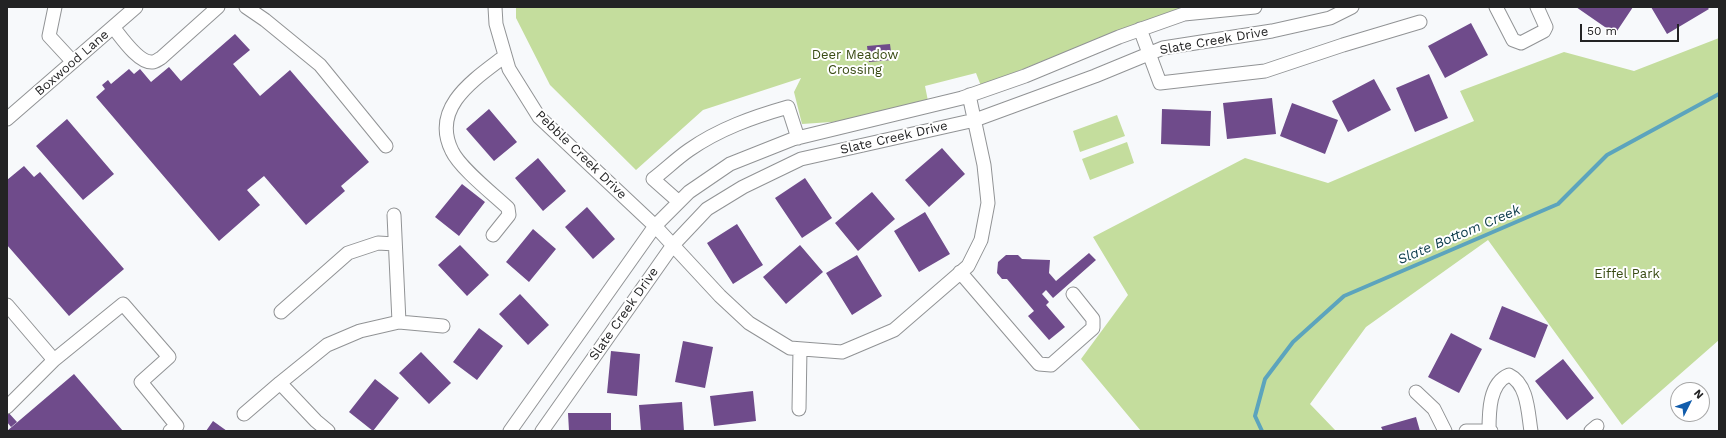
<!DOCTYPE html>
<html>
<head>
<meta charset="utf-8">
<style>
  body { margin:0 }
  #map { position:relative; width:1726px; height:438px; overflow:hidden; background:#f7f9fb; font-family:"Work Sans",sans-serif }
  canvas { display:block }
  .frame { position:absolute; inset:0; border:8px solid #232324; pointer-events:none }
  .north { position:absolute; left:1670px; top:382px; width:40px; height:40px; box-sizing:border-box; background:#fff; border:1px solid #a7a7a7; border-radius:50%; rotate:48deg; font-size:11px; font-weight:700; line-height:16px; text-align:center; color:#232324 }
  .north::after { content:''; display:block; margin:auto; width:14px; height:18px; background:#115cab; clip-path:polygon(50% 0,100% 100%,50% 72%,0 100%) }
  .scale { position:absolute; left:1580px; top:24px; width:99px; height:18px; box-sizing:border-box; border:2px solid #232324; border-top:0; padding-left:5px; font-size:12px; line-height:14px; white-space:nowrap; color:#232324; -webkit-text-stroke:3px #fff; paint-order:stroke }
</style>
</head>
<body>
<div id="map">
<canvas width="1726" height="438"></canvas>
<div class="frame"></div>
<div class="north">N</div>
<div class="scale">50 m</div>
</div>
<script>
const g = document.querySelector('canvas').getContext('2d');
g.lineJoin = 'round';
function paint(path, color) { g.fillStyle = color; g.fill(path, 'evenodd'); }
function strokePath(path, color, width, dash) { g.strokeStyle = color; g.lineWidth = width; g.lineCap = dash ? 'butt' : 'round'; g.setLineDash(dash || []); g.stroke(path); }
function label(font, color, halo, rows, align = 'center') {
  g.font = font + ' "Work Sans",sans-serif'; g.lineWidth = 4; g.setLineDash([]); g.textBaseline = 'middle'; g.strokeStyle = halo; g.fillStyle = color; for (const [text, x, y, turn = 0] of rows) {
    g.save(); g.translate(x, y); g.rotate((+turn || 0) * Math.PI / 180); g.textAlign = isNaN(turn) ? turn : align; if (halo) g.strokeText(text, 0, 0); g.fillText(text, 0, 0); g.restore();
  }
}
paint(new Path2D(`
  M516,7H1191L1115,32L981,86L976,73L925,86L928,101L846,121L802,124L794,92L801,78L703,110L636,170L550,85L516,18Z
  M1719,38V340L1622,425L1488,240L1366,327L1310,404L1336,431H1141L1081,359L1128,295L1093,237L1245,158L1328,183L1474,121L1460,91L1564,52L1634,71Z
  M1117,115L1125,136L1080,152L1073,131Z
  M1127,142L1134,163L1090,180L1082,159Z`), '#c4dd9d');
strokePath(new Path2D(`
  M1262,431L1255,416L1265,379L1293,342L1344,296L1558,204L1607,155L1719,94`), '#5ca4bd', 4);
paint(new Path2D(`
  M1576,7H1633L1615,34Z
  M1651,7H1707L1709,9L1667,34Z
  M1471,23L1488,55L1445,78L1428,46Z
  M235,34L250,50L233,64L260,96L290,70L369,162L341,186L345,191L306,225L264,176L247,190L260,205L219,241L96,97L105,89L102,85L108,80L111,84L129,69L134,74L140,69L151,82L169,67L181,81Z
  M890,44L892,60L869,62L867,46Z
  M1429,74L1448,118L1415,132L1396,88Z
  M1374,79L1391,110L1348,132L1332,101Z
  M1272,98L1276,134L1227,139L1223,103Z
  M1292,103L1338,120L1325,154L1280,136Z
  M489,109L517,142L494,161L466,129Z
  M1162,109L1211,111L1210,146L1161,144Z
  M67,119L114,174L83,200L36,146Z
  M942,148L965,174L929,207L905,180Z
  M538,158L566,191L543,211L515,178Z
  M24,166L34,177L40,172L124,269L69,316L7,245V180Z
  M805,178L832,218L802,238L775,198Z
  M462,184L485,202L459,236L435,217Z
  M872,192L895,219L858,251L835,223Z
  M587,207L615,239L593,259L565,227Z
  M925,212L950,254L919,272L894,231Z
  M737,224L763,265L733,284L707,243Z
  M533,229L556,249L529,282L506,262Z
  M460,245L489,275L467,296L438,265Z
  M800,245L823,272L786,304L763,277Z
  M1089,253L1096,260L1053,298L1046,290L1042,294L1049,302L1046,305L1065,327L1049,340L1028,316L1034,311L1007,279H1002L997,273L998,262L1006,255H1018L1022,259L1050,260L1049,273L1056,281Z
  M857,255L882,296L852,315L826,273Z
  M520,294L549,325L528,345L499,314Z
  M1502,306L1548,325L1535,358L1489,339Z
  M479,328L503,346L477,380L453,362Z
  M1451,333L1482,349L1459,393L1428,377Z
  M683,341L713,347L705,388L675,382Z
  M611,351L640,354L637,396L607,393Z
  M421,352L451,383L429,404L399,373Z
  M1563,359L1594,398L1567,420L1535,381Z
  M74,374L123,431H7Z
  M375,379L399,398L373,431L349,412Z
  M753,391L756,421L714,426L710,396Z
  M682,402L684,431H641L639,405Z
  M7,411L17,422L11,427L7,422Z
  M568,413H611V431H569Z
  M1416,417L1420,431H1383L1381,427Z
  M213,421L227,431H206Z`), '#6f4b8b');
const minor = new Path2D(`
  M55,7L49,36L73,62
  M246,7L265,20L320,65L386,146
  M495,7L496,24L509,69L539,117L655,226L720,296L749,323L790,348L842,352L894,330L968,266L981,240L988,203L984,165L969,95
  M1496,7L1513,40L1521,43L1544,31L1546,27L1537,7
  M113,27C121,37 139,64 153,62C155,62 159,59 161,58L218,7
  M1140,29L1160,83L1265,71L1343,45L1420,22
  M7,119L136,7
  M679,202L653,179C665,170 676,159 689,150C719,129 753,117 788,107L798,138
  M493,235L509,215L508,208C493,194 460,168 452,151C430,107 475,79 505,56
  M960,272L1039,364L1051,365L1093,328V319L1073,294
  M7,305L54,360
  M281,312L348,253L378,243L395,244
  M399,322L443,326
  M1416,392L1434,409L1445,431
  M7,407L54,360L123,304L169,357L141,382L177,426L170,431
  M799,409L800,349
  M244,414L280,383
  M328,431L316,421L280,383L327,345L360,331L399,322L394,215
  M510,431L655,226L689,192L730,164L793,139L962,98L1025,76L1119,37L1184,14L1255,7
  M542,431L673,245L707,209L743,187L801,159L975,120L1095,76L1163,48L1272,31L1330,18L1352,7
  M1466,431H1491
  M1489,431C1489,412 1489,383 1509,375C1528,384 1528,413 1531,431
  M1591,431L1597,426`);
strokePath(minor, '#919395', 15);
strokePath(minor, '#fff', 13);
label('13px', '#232324', '#fff', [
  ["Slate Creek Drive",1214,41,-10],
  ["Boxwood Lane",72,63,-41],
  ["Slate Creek Drive",894,138,-13],
  ["Pebble Creek Drive",581,155,44],
  ["Slate Creek Drive",624,314,-55]
]);
label('13px', '#394b13', '#fff', [
  ["Deer Meadow",855,55],
  ["Crossing",855,70],
  ["Eiffel Park",1627,274]
]);
label('italic 14px', '#12404f', '#fff', [
  ["Slate Bottom Creek",1459,235,-23]
]);
</script>
</body>
</html>
